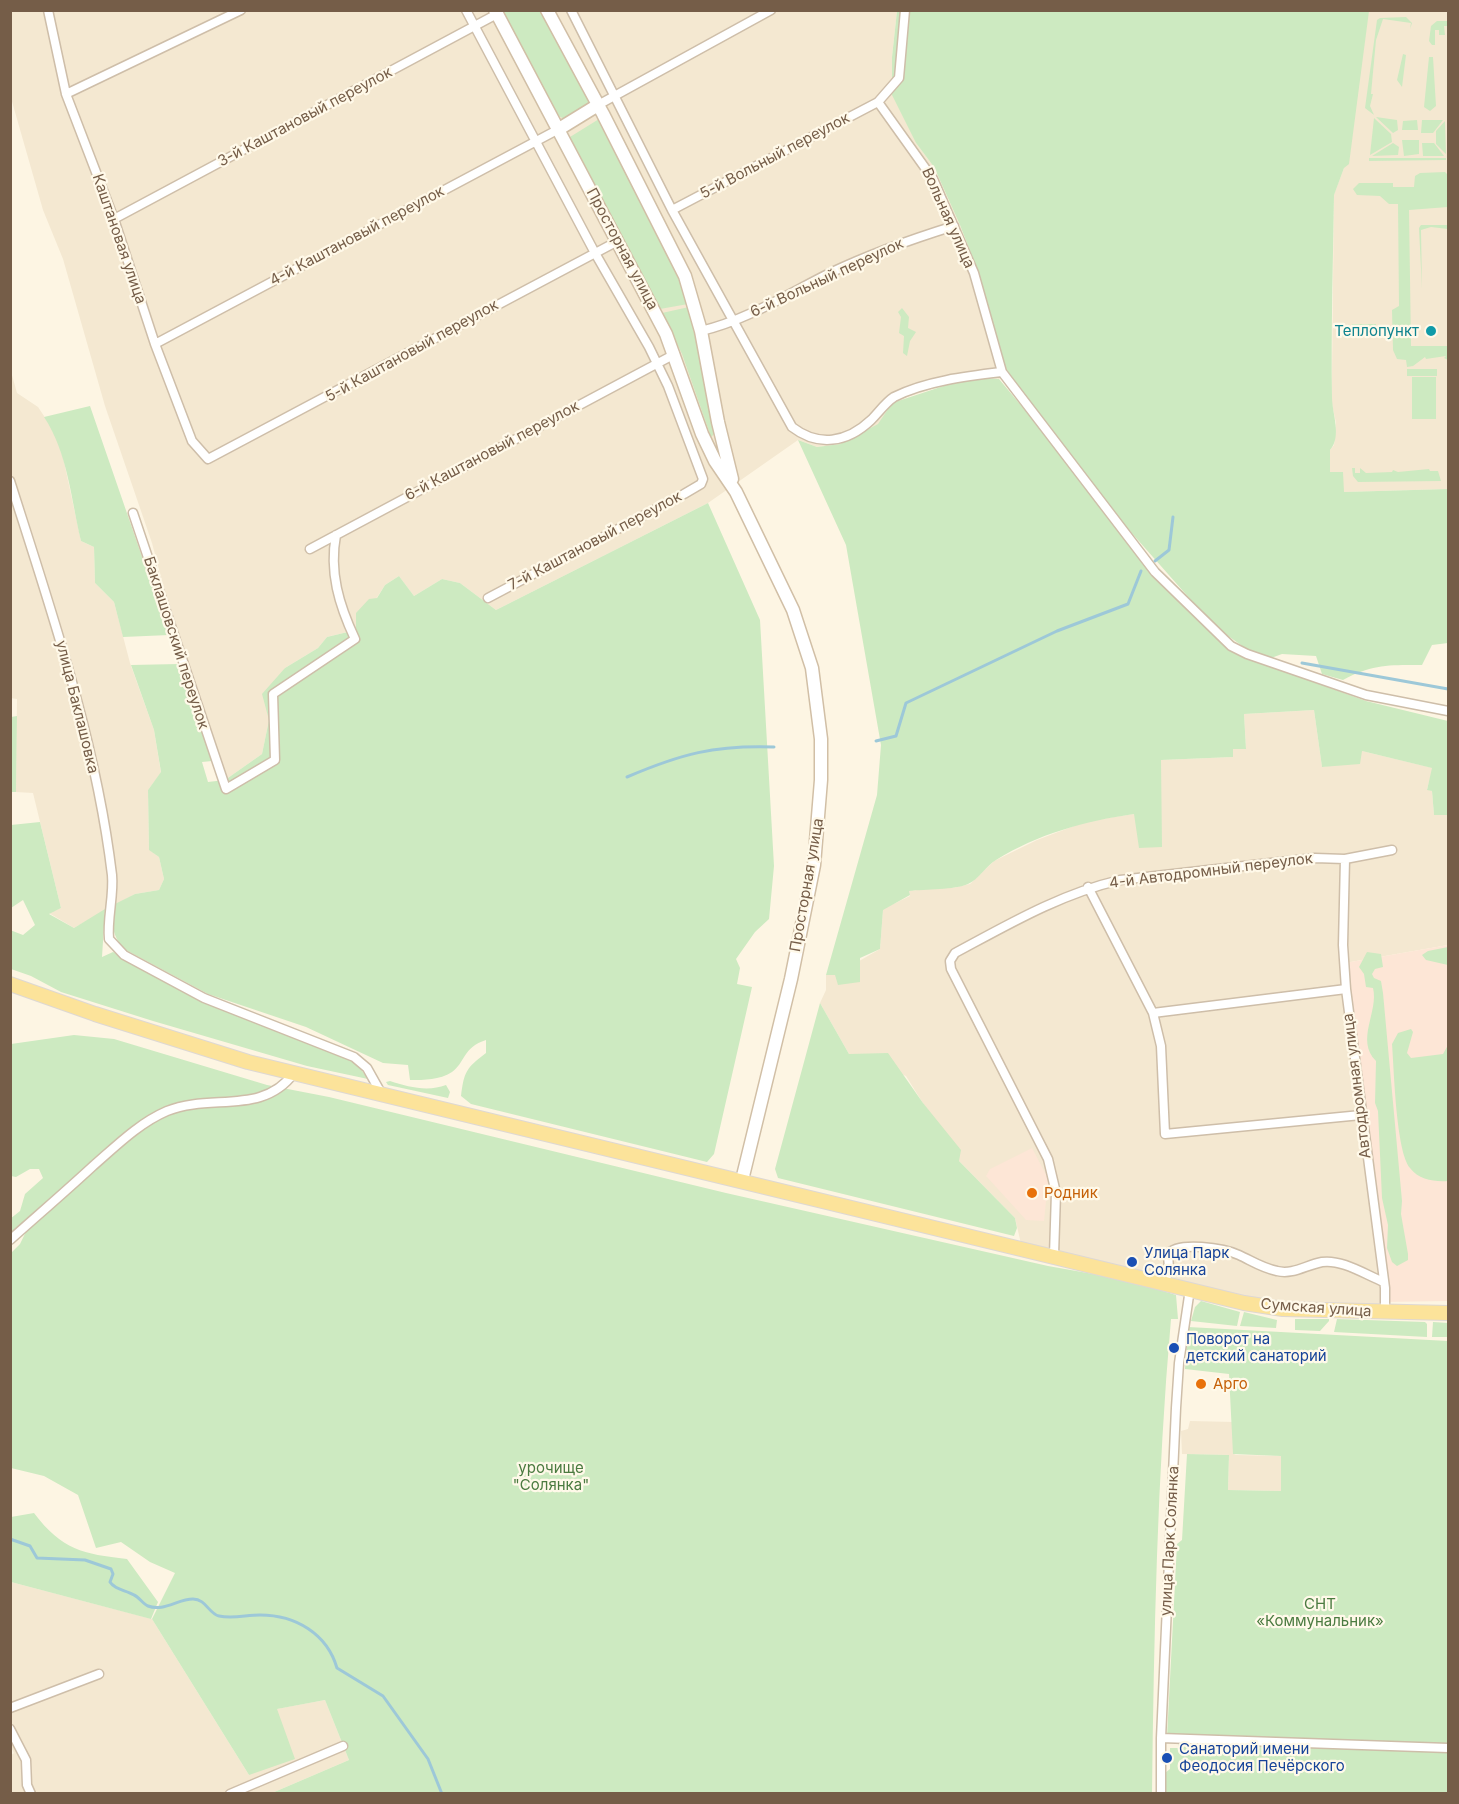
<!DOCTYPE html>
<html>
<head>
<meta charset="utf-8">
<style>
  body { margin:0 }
  #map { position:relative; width:1459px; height:1804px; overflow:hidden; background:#fdf5e3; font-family:Inter,sans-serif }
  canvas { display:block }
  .frame { position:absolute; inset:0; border:12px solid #755d48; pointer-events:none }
</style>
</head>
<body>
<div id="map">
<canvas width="1459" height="1804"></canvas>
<div class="frame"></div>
</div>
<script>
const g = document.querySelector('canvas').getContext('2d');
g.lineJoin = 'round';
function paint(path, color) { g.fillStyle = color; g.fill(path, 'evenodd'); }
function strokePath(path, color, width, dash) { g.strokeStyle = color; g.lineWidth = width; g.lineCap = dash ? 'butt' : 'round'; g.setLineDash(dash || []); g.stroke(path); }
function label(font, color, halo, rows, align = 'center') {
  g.font = font + ' Inter,sans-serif'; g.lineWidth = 4.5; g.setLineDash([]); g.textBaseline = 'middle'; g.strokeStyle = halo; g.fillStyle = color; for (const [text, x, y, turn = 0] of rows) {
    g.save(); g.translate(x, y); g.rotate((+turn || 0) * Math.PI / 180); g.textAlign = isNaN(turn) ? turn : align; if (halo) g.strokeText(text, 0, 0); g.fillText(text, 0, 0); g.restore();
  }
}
paint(new Path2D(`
  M11,11H897L892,57L916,143L934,167L960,225L978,272L1002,360L1009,374L999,379L971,377L904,398L892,403L879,424L840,444L817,447L798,440L708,503L496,610L460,583L442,579L414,596L399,576L385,585L356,630L327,637L318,648L285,668L269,720L262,754L225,780L169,607L152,543L105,406L63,259L43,210L11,98Z
  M1365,11H1448V489L1344,492L1330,472V450L1334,445L1336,423L1332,404V374L1334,194L1344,168Z
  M10,368L17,393L38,407L54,431L63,457L81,541L94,547L95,583L114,602L130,663L154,730L161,773L148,790L149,849L159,857L164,879L159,890L135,894L74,928L49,913L61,908L33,793L16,792L17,699L10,698Z
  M1314,710L1322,767L1332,765L1362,751L1433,768L1427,789L1432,791L1434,815H1448V945L1345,963L1383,1311L1283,1309L1022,1248L1015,1218L959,1161L906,1076L849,1054L820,1003L826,990V975H835L880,949L883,909L910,896L909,891L941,887L952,888L970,884L994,861L1037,840L1087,821L1134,814L1161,760L1233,757L1232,749L1246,748L1244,714Z
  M1190,1421L1234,1422V1454L1236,1455L1281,1456V1491L1228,1490L1229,1455L1182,1454L1181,1431L1188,1429Z
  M11,1582L152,1619L249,1775L276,1709L325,1700L349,1760L272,1793L11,1794L10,1756L14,1753L10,1745Z`), '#f4e8d1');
paint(new Path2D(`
  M1448,945V1301L1382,1302L1345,963Z
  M1032,1148L1052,1186V1198L1046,1201L1044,1221L1026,1220L986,1176L990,1169Z`), '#fde6d6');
paint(new Path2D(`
  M501,11H540L588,98V105L564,119L559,116Z
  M897,11H1369L1349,164L1344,168L1334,195C1333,262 1331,330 1332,397C1332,414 1342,436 1330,450V472H1343L1344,492L1448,489V643L1432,645L1422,665C1390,665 1372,664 1343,680L1322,674L1316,656L1282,654L1271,658L1248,650L1214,626L1114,513L1009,374L1002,360L978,272L960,225L934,167L916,143L892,95V57Z
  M1380,18L1406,17L1412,23L1410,29L1411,23L1383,19L1376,40L1371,94H1373L1370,106L1374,115L1365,108L1377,20Z
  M1437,21H1448V26H1444L1445,35H1439V30H1435V45H1432L1429,41L1431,26Z
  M1403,54L1406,55L1402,87L1397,80Z
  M1429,57H1433L1436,106L1430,111L1424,107Z
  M1376,117L1397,120L1398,130L1393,133Z
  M1374,118L1391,134L1392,142L1370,155Z
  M599,119L678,278L688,304L660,309L570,137Z
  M1417,120L1418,130H1402L1403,121Z
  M1422,120H1443L1433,133H1421Z
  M1445,121L1446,154L1436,144V131Z
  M1402,140H1419V154L1404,156Z
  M1393,143L1399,147L1398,155L1372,156Z
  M1422,143H1434L1444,156H1423Z
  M1369,158H1446V160L1369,161Z
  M1445,172L1448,175V207L1409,210L1411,346H1448V360L1444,358L1446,356L1426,359L1425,357L1413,366L1407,367L1406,360L1397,359L1393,350L1392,310L1399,306L1398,204H1389L1380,196L1357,195L1353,189L1359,183H1393V187H1414L1415,176L1420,173Z
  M1421,225H1448V229L1431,227L1421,230L1422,289L1419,228Z
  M689,307L714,434L711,437L682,354L662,313Z
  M902,308L909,317L908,328L916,332L910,341L907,356L903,353L904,336L899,333L901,317L898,312Z
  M1352,324H1376V335H1352Z
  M1407,369H1437V376H1407Z
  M971,377L999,379L1039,427L1155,578L1236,654L1366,701L1448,721V815H1434L1432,791L1427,790L1432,768L1362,751L1360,764L1322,767L1314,710L1244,714L1246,749H1233V757L1161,760L1162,847L1139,848L1134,814C1085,821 1038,834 996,860C986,866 978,880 968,884C955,890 925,889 909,891L910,895L883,910L880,949L860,958V982L838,985L835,975H826L877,795L881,745L846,545L798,440L817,447L840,444L878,424L892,403Z
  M1412,377H1436V419H1412Z
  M90,406L169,635L123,637L114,602L95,583L94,547L81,541C71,499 68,453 44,417Z
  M1352,468H1355V473H1360V468L1366,473L1392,472L1393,470L1398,472L1429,469L1430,471H1438L1441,481L1358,482L1353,476Z
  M708,503L760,620L774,866L769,919L755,932L736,959L740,968L737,984L752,987L714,1154L707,1162L471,1104L461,1096C464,1072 466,1068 486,1053V1040C463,1047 465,1063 452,1072C439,1080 425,1080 410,1080L408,1065L383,1063L306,1027L208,994L124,949C111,934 112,923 113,905L135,894L159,890L164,879L159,857L149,850L148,790L161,772L154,730L131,665L179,664L194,711L199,716L212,761L202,762L208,782L225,780L262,754L269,720L262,694L285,668L318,648L327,637L356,630V613L369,599L377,598L385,585L399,576L414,596L442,579L460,583L496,610Z
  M17,716L16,792H11V717Z
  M40,822L61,908L49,914L74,928L105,909L102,957L113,952L204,1001L354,1060L368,1079L307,1066L153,1021L61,992L31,976L11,969L10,930L23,935L35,925L23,900L11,908V825Z
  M1448,947V965L1426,960L1422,955L1428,951Z
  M1367,952L1381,954L1383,967L1375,969L1372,974L1374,978L1381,981L1383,993L1402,1201L1401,1214L1408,1254V1260L1397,1266L1392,1262L1387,1248L1388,1225L1382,1198L1378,1111L1375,1103L1376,1061C1355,1040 1379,1012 1373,988L1366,987L1364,974L1359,967Z
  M820,1003L849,1054L888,1053L923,1103L961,1150L959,1161L1015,1218L1017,1228L1014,1236L778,1178L775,1169Z
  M1411,1029L1413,1032L1407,1053L1411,1058L1443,1054L1448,1045V1181C1435,1182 1419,1180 1410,1168C1396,1151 1394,1069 1392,1044L1398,1033Z
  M74,1035L114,1039L267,1085L329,1097L726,1193L1048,1266L1127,1280L1176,1295L1178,1319H1171C1157,1477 1154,1636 1152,1793H272L349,1760L325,1700L277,1709L295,1759L249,1775L152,1619L175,1573L150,1562L121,1542L96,1548L78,1495L44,1476L11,1468V1253L20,1244L35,1213L11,1234L10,1219L20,1211L25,1194L43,1178L39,1169H30L16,1177L11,1176V1044Z
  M390,1081C408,1087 428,1092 446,1085L450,1092L448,1098L388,1085L386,1082Z
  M1201,1301L1240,1312L1237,1326L1191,1321L1195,1307Z
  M1244,1312L1277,1320L1276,1328L1240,1326Z
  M1295,1319H1329V1321L1320,1331L1295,1330Z
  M1337,1319L1425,1322L1427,1324V1337L1334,1332Z
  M1433,1322L1448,1323V1337H1432Z
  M1188,1327L1448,1341V1747L1167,1737L1177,1544L1182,1540L1187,1454L1229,1455L1228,1490L1281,1491V1456L1233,1454L1229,1374L1185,1369Z
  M34,1513C62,1550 83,1554 127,1559L158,1602L151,1619L11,1582V1517Z
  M1179,1739L1448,1751V1793H1165V1773L1170,1769V1748H1178Z`), '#cdeac1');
strokePath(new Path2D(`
  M1155,561L1169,550L1173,517
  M1302,663L1448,689
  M876,741L896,736L906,703L1057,631L1128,604L1141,571
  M627,777C681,754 714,745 774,747
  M10,1539L30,1546L37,1558L85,1560L111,1569L113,1574L110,1582C115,1590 126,1590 134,1595C139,1597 143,1604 148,1606C163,1612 178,1599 193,1599C206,1599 209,1614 219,1616C233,1619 246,1615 260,1615C296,1615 327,1634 337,1668L383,1696L428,1759L442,1794`), '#9dc8d8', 3);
const minor = new Path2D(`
  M48,10L66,94L114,219L155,344L192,441L208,459L616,242
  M466,10L595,253L649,347L668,386L703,479L701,484L684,494L488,598
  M571,10L672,210L792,427C818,447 847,443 871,420C878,413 886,402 894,397C925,381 968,376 1002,372L1155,572L1231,646L1247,654L1366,695L1448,711
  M66,94L241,10
  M878,102L933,179L974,273L1002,372
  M598,105L771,10
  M672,210L878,102L899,78L905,10
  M114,219L497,14
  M701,331C747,320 788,294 830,273C870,254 912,239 954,226
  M155,344L559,129
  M10,481C51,610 96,741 112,875C114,896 107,918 109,939L124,955L204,998L354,1057L367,1068L381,1093
  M133,513L226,789L275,760L273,694L355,639C339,605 329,572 336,535
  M310,549L675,354
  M1345,859L1343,945L1346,989L1385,1288V1312
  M1088,887L1153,1013L1346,989
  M1153,1013L1161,1046L1165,1134L1361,1115
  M10,1240C38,1215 66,1191 93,1166C116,1146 139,1123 167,1111C211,1093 262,1116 294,1073
  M1054,1255L1056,1193L1048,1159L951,969L950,961L955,953C1009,924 1060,894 1120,880L1315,858L1345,859L1392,850
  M1165,1282L1169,1269L1168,1254C1178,1241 1224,1248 1239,1255C1252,1261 1262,1268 1277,1271C1293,1275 1306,1265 1322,1262C1342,1259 1366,1275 1384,1282
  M10,1708L99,1674
  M10,1729L26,1760L27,1785L31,1794
  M1161,1738L1448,1748
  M230,1794L343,1746
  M1161,1794V1738L1176,1408L1179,1363L1190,1289`);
const secondary = new Path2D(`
  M495,10L666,334L702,434L715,461L736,492L793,610L812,668L821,739V780L814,865L791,979L742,1180
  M547,10L603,114L685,276L701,331L718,422L732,479
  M559,129L598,105`);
const primary = new Path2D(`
  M10,984L95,1014L248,1062L1244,1303L1283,1309L1448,1313`);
strokePath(minor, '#cebea9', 11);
strokePath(secondary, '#d1bfa6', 15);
strokePath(primary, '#ded8d3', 16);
strokePath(minor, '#fff', 8);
strokePath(secondary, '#fff', 12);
strokePath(primary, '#fce39a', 14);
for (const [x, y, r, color] of [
  [1431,331,6,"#0f9aa8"],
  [1032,1193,6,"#e8710a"],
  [1132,1262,6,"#1a4fb4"],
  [1174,1348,6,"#1a4fb4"],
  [1201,1384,6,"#e8710a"],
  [1167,1758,6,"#1a4fb4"]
]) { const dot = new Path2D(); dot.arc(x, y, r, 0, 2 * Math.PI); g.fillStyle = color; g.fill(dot); strokePath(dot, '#fff9e9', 2); }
label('15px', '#755d48', '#fff9e9', [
  ["3-й Каштановый переулок",305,117,-28],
  ["5-й Вольный переулок",775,156,-28],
  ["Вольная улица",948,218,66],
  ["4-й Каштановый переулок",357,236,-28],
  ["Каштановая улица",119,239,71],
  ["Просторная улица",622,249,62],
  ["6-й Вольный переулок",827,278,-25],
  ["5-й Каштановый переулок",412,351,-29],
  ["6-й Каштановый переулок",492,451,-28],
  ["7-й Каштановый переулок",595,541,-28],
  ["Баклашовский переулок",176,643,72],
  ["улица Баклашовка",77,707,76],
  ["4-й Автодромный переулок",1211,871,-7],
  ["Просторная улица",807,885,-80],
  ["Автодромная улица",1357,1086,-97],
  ["Сумская улица",1316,1308,4],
  ["улица Парк Солянка",1170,1541,-87]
]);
label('15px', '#0d838f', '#fff9e9', [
  ["Теплопункт",1419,331]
], 'right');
label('15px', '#c56008', '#fff9e9', [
  ["Родник",1044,1193],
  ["Арго",1213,1384]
], 'left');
label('15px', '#164399', '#fff9e9', [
  ["Улица Парк",1144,1253],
  ["Солянка",1144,1270],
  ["Поворот на",1186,1339],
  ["детский санаторий",1186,1356],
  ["Санаторий имени",1179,1749],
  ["Феодосия Печёрского",1179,1766]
], 'left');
label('15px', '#4b7b40', '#fff9e9', [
  ["урочище",551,1468],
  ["\"Солянка\"",551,1485],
  ["СНТ",1320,1604],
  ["«Коммунальник»",1320,1621]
]);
</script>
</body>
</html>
